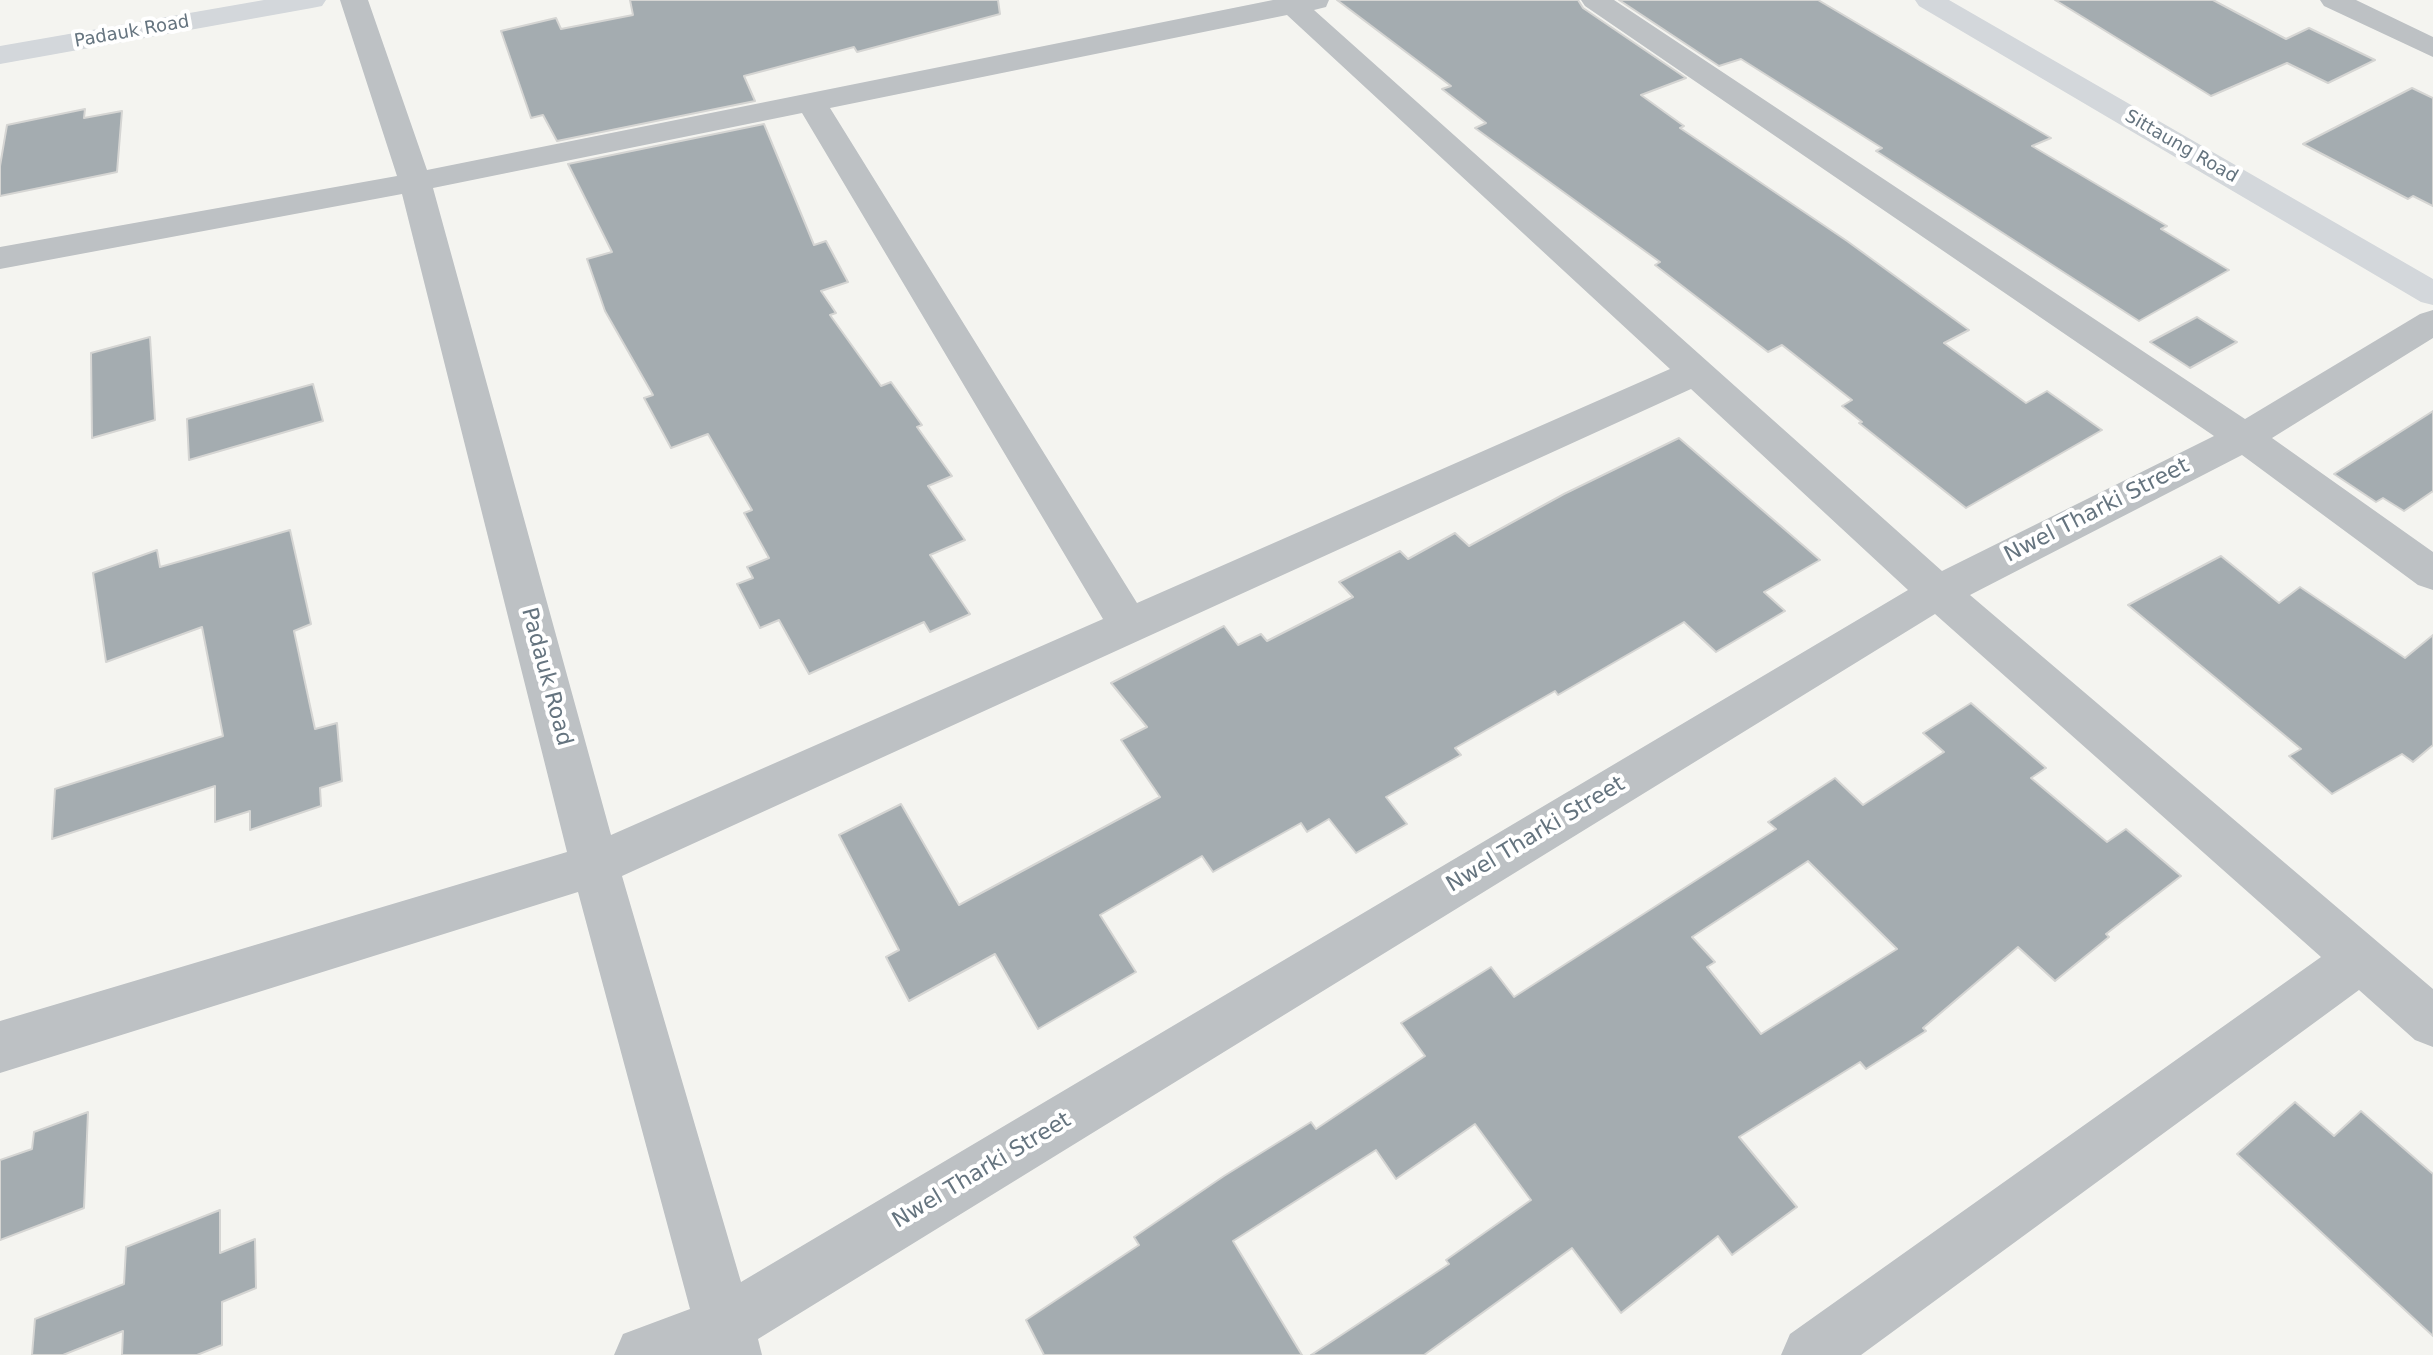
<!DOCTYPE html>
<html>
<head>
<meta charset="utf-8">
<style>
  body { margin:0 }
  canvas { display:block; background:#f4f4f0 }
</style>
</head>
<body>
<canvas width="2433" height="1355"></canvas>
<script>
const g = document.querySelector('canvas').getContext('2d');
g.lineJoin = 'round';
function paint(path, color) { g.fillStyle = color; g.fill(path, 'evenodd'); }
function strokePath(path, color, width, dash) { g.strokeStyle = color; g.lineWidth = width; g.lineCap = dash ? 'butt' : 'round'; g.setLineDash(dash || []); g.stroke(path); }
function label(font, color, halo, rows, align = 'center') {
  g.font = font + ' "DejaVu Sans",sans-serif'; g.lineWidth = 8; g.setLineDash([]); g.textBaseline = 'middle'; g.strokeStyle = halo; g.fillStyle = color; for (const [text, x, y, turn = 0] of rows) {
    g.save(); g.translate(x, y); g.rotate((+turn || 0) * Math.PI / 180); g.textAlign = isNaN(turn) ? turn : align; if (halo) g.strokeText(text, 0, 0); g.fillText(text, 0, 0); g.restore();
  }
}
const building = new Path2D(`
  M630,0H998L1000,14L857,52L854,47L744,76L755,101L557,141L543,115L531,118L501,31L556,18L561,29L633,15Z
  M1337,0H1578L1583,8L1686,78L1641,95L1684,126L1680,128L1847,241L1969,330L1944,343L2026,403L2047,391L2102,430L1966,508L1859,423L1862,422L1842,406L1852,400L1782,345L1768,352L1655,265L1660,262L1475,128L1486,123L1442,89L1451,86Z
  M1619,0H1818L2051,138L2032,146L2167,226L2161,229L2229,270L2139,321L1876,151L1882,148L1741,59L1719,66Z
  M2055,0H2213L2286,39L2309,28L2375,60L2328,83L2287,63L2211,96Z
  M2412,88L2433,98V206L2413,196L2408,199L2303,144Z
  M85,109L84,118L122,111L117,172L0,196V166L7,125Z
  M764,124L814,245L826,241L848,282L821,291L836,313L830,315L881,386L891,382L922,425L917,427L952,476L928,486L965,540L930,555L970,614L930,632L924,622L809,674L779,620L760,628L737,584L753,578L747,567L769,558L744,513L752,510L708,434L671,448L644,398L653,395L605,311L587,259L612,252L568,164Z
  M2197,317L2237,342L2190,368L2150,342Z
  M150,337L155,420L92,438L91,353Z
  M313,384L323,421L189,460L187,419Z
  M2433,411V491L2404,511L2383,498L2376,502L2334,474Z
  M1679,438L1820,560L1764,592L1785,611L1716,652L1684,622L1558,695L1555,691L1455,748L1461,755L1386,797L1407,824L1356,853L1329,819L1307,832L1301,823L1213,872L1202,856L1100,915L1136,972L1038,1029L995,954L909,1001L886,957L899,950L839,835L901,804L959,905L1160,797L1121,740L1147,727L1111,683L1224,626L1238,645L1261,634L1267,641L1353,597L1339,582L1400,551L1408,559L1455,533L1469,546L1564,494Z
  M290,530L311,624L294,631L315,729L337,723L342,781L320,788L321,806L250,830V811L215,822V786L52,839L55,789L223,736L202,627L106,662L93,573L157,550L160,567Z
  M2221,556L2279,603L2300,587L2405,658L2433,635V745L2413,762L2402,754L2332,794L2289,756L2301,749L2128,605Z
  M1971,703L2046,768L2031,778L2107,842L2126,829L2181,876L2106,934L2109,937L2055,981L2018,947L1923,1028L1926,1031L1866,1069L1860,1062L1739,1137L1797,1207L1732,1255L1718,1236L1621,1313L1572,1248L1424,1355H1311L1449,1264L1446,1260L1531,1200L1475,1124L1396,1179L1376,1150L1233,1241L1302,1355H1044L1026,1320L1139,1245L1134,1237L1224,1176L1311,1122L1316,1129L1425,1056L1401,1023L1491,967L1514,997L1776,829L1768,822L1835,778L1863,805L1944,752L1923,733ZM1808,861L1897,949L1761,1034L1707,967L1715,962L1692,937Z
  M2295,1102L2334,1136L2361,1111L2433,1174V1336L2237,1154Z
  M88,1112L84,1208L0,1240V1160L32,1149L34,1132Z
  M220,1210V1253L255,1239L256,1288L222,1302V1345L197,1355H122L123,1331L63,1355H32L35,1319L124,1284L126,1247Z`);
paint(building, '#a4acb0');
strokePath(building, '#d5d5d3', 2);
paint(new Path2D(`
  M340,0H368L427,170L1273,0H1329L1326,7L1314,10L1942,571L2214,436L1585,6L1581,0H1614L2245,419L2420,314L2433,310V338L2272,438L2433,552V590L2418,585L2242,455L1970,595L2433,989V1047L2415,1040L2359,990L1861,1355H1781L1790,1334L2321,957L1935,614L758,1339L762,1355H614L623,1334L690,1309L578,892L0,1073V1021L567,852L402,194L0,269V247L397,176ZM1287,15L1670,369L1137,603L830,108ZM802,113L1103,619L611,835L433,188ZM1691,389L1908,590L741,1282L622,876Z
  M2320,0H2356L2433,37V57L2324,6Z`), '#bdc1c4');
paint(new Path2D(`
  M264,0H326L322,6L312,8L0,64V46Z
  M1915,0H1949L2433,279V305L2421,302L1919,6Z`), '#d3d7db');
label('18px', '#65747f', '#fff', [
  ["Padauk Road",132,32,-10],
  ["Sittaung Road",2181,147,30]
]);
label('22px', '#65747f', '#fff', [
  ["Nwel Tharki Street",2097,511,-27],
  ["Padauk Road",546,677,75],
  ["Nwel Tharki Street",1536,835,-31],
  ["Nwel Tharki Street",982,1171,-31]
]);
</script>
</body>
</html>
